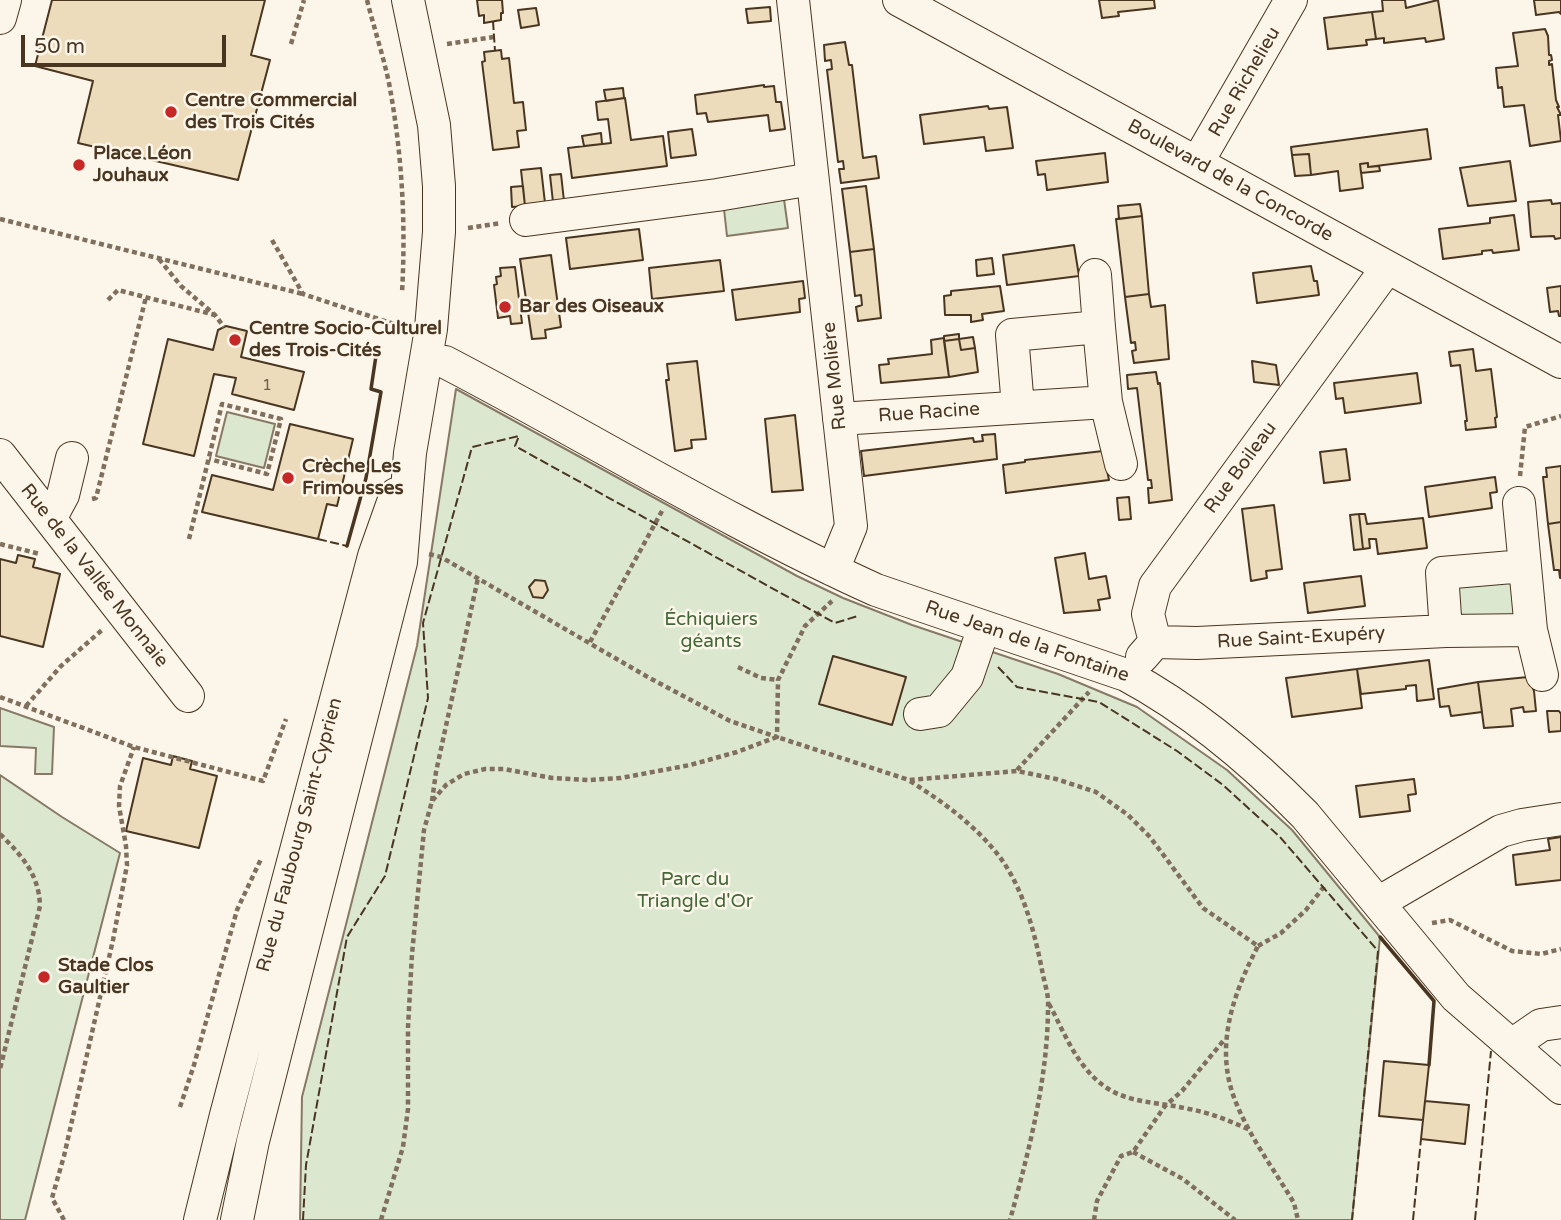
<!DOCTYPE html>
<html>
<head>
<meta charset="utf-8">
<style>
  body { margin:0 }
  #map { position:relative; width:1561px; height:1220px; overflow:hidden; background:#fbf6e9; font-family:"Varela Round",sans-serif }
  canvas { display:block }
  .scale { position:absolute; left:21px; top:35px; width:205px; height:32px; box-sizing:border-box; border:4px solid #4a3520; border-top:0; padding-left:9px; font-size:21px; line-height:24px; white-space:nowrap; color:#4a3520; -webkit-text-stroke:5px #fbf6e9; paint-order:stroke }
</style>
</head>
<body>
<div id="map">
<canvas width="1561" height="1220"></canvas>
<div class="scale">50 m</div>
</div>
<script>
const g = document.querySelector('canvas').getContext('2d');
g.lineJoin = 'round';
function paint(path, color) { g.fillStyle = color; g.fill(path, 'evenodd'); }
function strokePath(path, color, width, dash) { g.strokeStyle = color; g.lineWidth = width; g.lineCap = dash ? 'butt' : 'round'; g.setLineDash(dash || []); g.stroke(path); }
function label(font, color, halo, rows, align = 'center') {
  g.font = font + ' "Varela Round",sans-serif'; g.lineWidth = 5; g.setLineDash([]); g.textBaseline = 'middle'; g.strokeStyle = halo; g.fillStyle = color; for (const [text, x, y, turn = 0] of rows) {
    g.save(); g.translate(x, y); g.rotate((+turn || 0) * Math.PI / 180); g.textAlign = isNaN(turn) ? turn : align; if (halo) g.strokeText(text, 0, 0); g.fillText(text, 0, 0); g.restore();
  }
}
const green = new Path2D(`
  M783,192L788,228L727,236L723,200Z
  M456,389L797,576L843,598L912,625L1058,674L1137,707L1227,770L1292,830L1380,937L1352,1220H300L302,1097L417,646Z
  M227,412L275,424L264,468L216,456Z
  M1519,574L1522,622L1451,626L1449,578Z
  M0,708L54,727L52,774H35L36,748L0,746Z
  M0,775L62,817L120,853L25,1220H0Z`);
paint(green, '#dce7d0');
strokePath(green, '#887966', 2);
const building = new Path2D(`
  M52,0H265L251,55L270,60L238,180L78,143L93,81L35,66Z
  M477,0H502L503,13H501V20L484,23V15L479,16Z
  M1099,0H1154L1155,8L1118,12L1119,16L1102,18Z
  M1382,0H1405L1406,8L1438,0L1444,39L1426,42L1425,38L1384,43V38L1376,39L1372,12L1383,11Z
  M1534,0H1561V14L1559,12L1536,15Z
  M770,7L771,21L748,23L746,9Z
  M536,8L539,25L521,28L518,10Z
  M1372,12L1376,39L1366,40L1367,45L1328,49L1324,18Z
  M1545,29L1548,36L1549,55H1551L1552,60L1549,61V65L1552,64L1556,100L1559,107H1557L1561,115H1558L1561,141L1530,146L1524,105L1504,107L1502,87L1498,88L1496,68L1518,66L1513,33Z
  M845,42L849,65H852L863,158L876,156L879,178L841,183L839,169H844L843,161L838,162L827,70L832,69L831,60L825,61L824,45Z
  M501,50L502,59L509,58L514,103L523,102L526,130L517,131L519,147L493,150L482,62L485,61L484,52Z
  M764,85V87L774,86L776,102H781L785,129L770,131L768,115L708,122L706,113L697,114L695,95Z
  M623,88L624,98L606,101L604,90Z
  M625,98L631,140L663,136L667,166L572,178L568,148L611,143L608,119L598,120L596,102Z
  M988,106L989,109L1007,107L1013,148L986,151L984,137L924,144L920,115Z
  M692,129L696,155L671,158L668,132Z
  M1427,129L1431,159L1368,167V163L1360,164L1363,188L1340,191L1338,171L1311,175L1309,154L1292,155L1291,147Z
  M601,133L602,144L584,146L582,136Z
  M1105,153L1108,182L1047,190L1045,174L1038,175L1036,161Z
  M1309,154L1311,175L1295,176L1292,155Z
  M1510,161L1516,201L1468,206L1460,168Z
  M1368,163V167L1379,166L1380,171L1361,173L1360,164Z
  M541,168L545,203L525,206L521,170Z
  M561,174L564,201L553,202L550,175Z
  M523,186L525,206L512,207L511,187Z
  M866,186L874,249L850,252L842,189Z
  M1551,200L1552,204L1561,203V238L1555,239L1554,236L1531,237L1528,202Z
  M1140,204L1142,216L1119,219L1118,206Z
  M1514,215L1519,250L1493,253L1492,250L1482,251V254L1443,259L1439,229L1490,223V218Z
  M1142,216L1149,294L1125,297L1116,219Z
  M639,229L643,260L570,269L566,238Z
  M1074,245L1079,276L1007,285L1003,255Z
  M874,249L881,318L858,321L856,307L862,305L861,295L855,296L850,252Z
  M551,255L561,327L545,330L546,338L532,339L520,259Z
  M992,258L994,274L977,276L976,260Z
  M720,260L724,291L652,299L649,268Z
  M1311,266L1314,281H1317L1319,295L1257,303L1253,273Z
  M515,267L522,323L511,324L510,316L498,318L494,285L497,284L496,277L501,276L500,268Z
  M803,281L805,298L799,299L800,312L736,320L732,290Z
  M1000,286L1004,311L982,314L983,320L971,322V315H945L944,296L951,295V291Z
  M1561,286V316H1559L1558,311L1550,312L1547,288Z
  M1149,294L1151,307L1165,305L1169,359L1134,363L1132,351L1136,350L1135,342L1131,343L1125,297Z
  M226,326L247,331L241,357L304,372L294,410L232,394L236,378L214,374L194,456L143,444L168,339L213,350L218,330Z
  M959,334V339L944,341V336Z
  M973,337L975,348L961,350L959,339Z
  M944,338L949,377L881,383L879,365L889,364L888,359L932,354L931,340Z
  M959,339L961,350L975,348L978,372L949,377L944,341Z
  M1473,349L1476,371L1491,369L1497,417L1495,418L1496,427L1466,430L1465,421H1467L1460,365L1451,366L1449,352Z
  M697,361L706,439L691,440L692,448L675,451L666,380H669L667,364Z
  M1252,361L1276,365L1279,385L1254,382Z
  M1156,372L1158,384L1160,383L1172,500L1149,503L1148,488H1152L1151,480H1148L1137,388L1128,389L1127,375Z
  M1417,373L1421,403L1345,413L1343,398L1336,399L1334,383Z
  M795,415L803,490L772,492L765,419Z
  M290,424L353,439L337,506L327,504L318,539L202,512L212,475L273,490Z
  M995,434L997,459L864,476L861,451L973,438L974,442L983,441L982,435Z
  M1346,449L1350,480L1324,483L1320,452Z
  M1103,451L1109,480L1006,493L1003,465L1025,462V460Z
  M1561,466V522L1548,524L1543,477H1547L1546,468Z
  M1495,477L1497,492L1490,493L1492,508L1429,517L1425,487Z
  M1129,497L1131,519L1119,520L1117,498Z
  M1274,505L1282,569L1266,571L1267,578L1251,581L1242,509Z
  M1359,514H1365L1367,524L1423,518L1427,548L1378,554L1376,539H1369L1370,548L1363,549Z
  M1359,514L1363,549L1354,550L1350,515Z
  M1561,522V578H1560L1559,570H1554L1548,524Z
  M1085,553L1089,579L1106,576L1110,598L1098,600L1100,610L1064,613L1055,558Z
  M18,555L35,559L33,567L60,574L43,647L0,636V559L16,563Z
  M1361,576L1365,606L1308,613L1304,583Z
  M535,580L545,581L548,590L543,598L533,597L529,587Z
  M833,656L906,677L892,725L819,704Z
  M1429,660L1434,699L1417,701L1416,685L1406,686V689L1361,694L1357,669Z
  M1357,669L1362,708L1292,717L1286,678Z
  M1528,677L1534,691L1536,711L1524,712L1523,707L1511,709L1513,726L1484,728L1478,682Z
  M1478,682L1482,712L1451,716L1449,706L1440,707L1438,689Z
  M1547,711H1559L1561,714V731L1549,732Z
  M173,756L192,761L190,769L217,776L199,848L126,831L143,758L171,765Z
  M1414,779L1416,794L1408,795L1410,811L1360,817L1356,786Z
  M1561,837V880L1516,885L1513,855L1550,850L1548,839Z
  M1384,1061L1429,1065L1423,1120L1379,1116Z
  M1425,1101L1469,1105L1465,1144L1421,1139Z`);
paint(building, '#ecdcbc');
strokePath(building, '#4a3520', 2);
const minor = new Path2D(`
  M793,0L851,526L833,570
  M899,0L1561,362
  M0,18L5,0
  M1197,163L1291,0
  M526,220L717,195L812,179
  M1095,275L1099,327
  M427,359L445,362C589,437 728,523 876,590L1126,675C1191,710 1254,763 1305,815L1456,997L1561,1088
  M1106,402L1121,464
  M839,419L1106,402L1099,327L1012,335L1018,407
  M0,455L188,696
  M50,519L63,495L72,458
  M1531,630L1542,675
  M1446,631L1442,573L1524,566
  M1155,642L1197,643L1446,631L1531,630L1519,503
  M1142,657L1155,642L1148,614L1155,586L1387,268
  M920,714L939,711L967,677L984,627
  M1378,903L1501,831L1522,825L1561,819
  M1512,1045L1541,1025L1561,1022
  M200,1220L226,1115L374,556L396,494
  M237,1220L253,1141L401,562L410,453L431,329L439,232V186L434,125L408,0`);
strokePath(minor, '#4a3520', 34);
strokePath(new Path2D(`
  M367,0C374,28 383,55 389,83C402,153 406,222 402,293
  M291,44L304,0
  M447,44L494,37
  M0,219L303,294
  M468,228L501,223
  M272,240L303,294L403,327
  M159,259L181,286L215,315L224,327
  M108,300L118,290L215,315
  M1520,476L1525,427L1561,416
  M92,499L96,498L146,297
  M189,539L222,404L281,419L267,474L209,459
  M0,544L40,554
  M429,554L441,557L646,676L730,721L777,737L778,680L805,626L832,601
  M590,642L662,511
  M738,667L761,678L778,680
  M0,697L134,747L263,781L286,719
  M26,706L61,666L102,630
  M1017,770L1089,692
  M910,781C943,802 974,824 999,856C1024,889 1035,934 1043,975C1045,985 1049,996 1048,1006C1048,1078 1029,1151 1010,1220
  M432,801L436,772L478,578
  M0,834C22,856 39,874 40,906L0,1069
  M1432,923L1450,920L1512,951L1541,954L1561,949
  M1258,946L1281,933L1306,910L1326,884
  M1049,1004C1060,1024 1069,1047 1083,1065C1114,1106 1146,1099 1189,1109C1211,1113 1230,1121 1250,1130
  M180,1107L194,1065L237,910L261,859
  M1133,1152L1183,1179L1235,1220
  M64,1220L52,1198L64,1156L113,940L127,865L126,846L119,806L120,786L134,747
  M381,1220L403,1147L408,1109V1027L412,954L424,830L432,801L446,785L464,774L485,769H504L552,778L589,780L621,778L690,765L737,752L777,737L909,780L1017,771L1056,779L1096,792L1128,815L1150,837L1203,908L1258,946C1232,996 1213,1050 1237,1105C1251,1139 1275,1171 1294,1203L1298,1220
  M1094,1220L1097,1201L1121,1156L1133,1152L1165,1106L1182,1091L1224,1040`), '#7f6f5c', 4.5, [5, 3.5]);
strokePath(minor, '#fbf6e9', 32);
strokePath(new Path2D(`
  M493,21L495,51
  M318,539L347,546
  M998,667L1017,687L1099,702L1177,751L1223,785L1280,837L1378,951L1352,1220
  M303,1220L306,1165L347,937L385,876L428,698L423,623L472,447L519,436L515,446L835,623L858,616
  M1413,1220L1421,1139
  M1475,1220L1491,1051`), '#4a3520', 2, [9, 3.5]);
strokePath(new Path2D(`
  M347,546L366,478L381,392L371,389L377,349
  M1380,937L1434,1001L1429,1065`), '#4a3520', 3.5);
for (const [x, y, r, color] of [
  [171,112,7,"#c62828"],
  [79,165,7,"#c62828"],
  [505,307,7,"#c62828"],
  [235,340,7,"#c62828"],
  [288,478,7,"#c62828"],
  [44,977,7,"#c62828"]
]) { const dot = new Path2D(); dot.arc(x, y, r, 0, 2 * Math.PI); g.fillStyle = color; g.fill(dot); strokePath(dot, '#fbf6e9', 2.5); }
label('16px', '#725f47', null, [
  ["1",267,386]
]);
label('19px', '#4a3520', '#fbf6e9', [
  ["Rue Richelieu",1245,82,-60],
  ["Boulevard de la Concorde",1230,181,29],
  ["Rue Molière",835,376,-96],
  ["Rue Racine",929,413,-4],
  ["Rue Boileau",1241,468,-54],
  ["Rue de la Vallée Monnaie",94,576,52],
  ["Rue Saint-Exupéry",1301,638,-3],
  ["Rue Jean de la Fontaine",1027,642,19],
  ["Rue du Faubourg Saint-Cyprien",300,835,-75]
]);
label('bold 19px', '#4a3520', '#fbf6e9', [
  ["Centre Commercial",185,101],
  ["des Trois Cités",185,123],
  ["Place Léon",93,154],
  ["Jouhaux",93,176],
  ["Bar des Oiseaux",519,307],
  ["Centre Socio-Culturel",249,329],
  ["des Trois-Cités",249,351],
  ["Crèche Les",302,467],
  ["Frimousses",302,489],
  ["Stade Clos",58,966],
  ["Gaultier",58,988]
], 'left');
label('19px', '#436837', '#fbf6e9', [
  ["Échiquiers",711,620],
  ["géants",711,642],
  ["Parc du",695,880],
  ["Triangle d'Or",695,902]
]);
</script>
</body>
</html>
